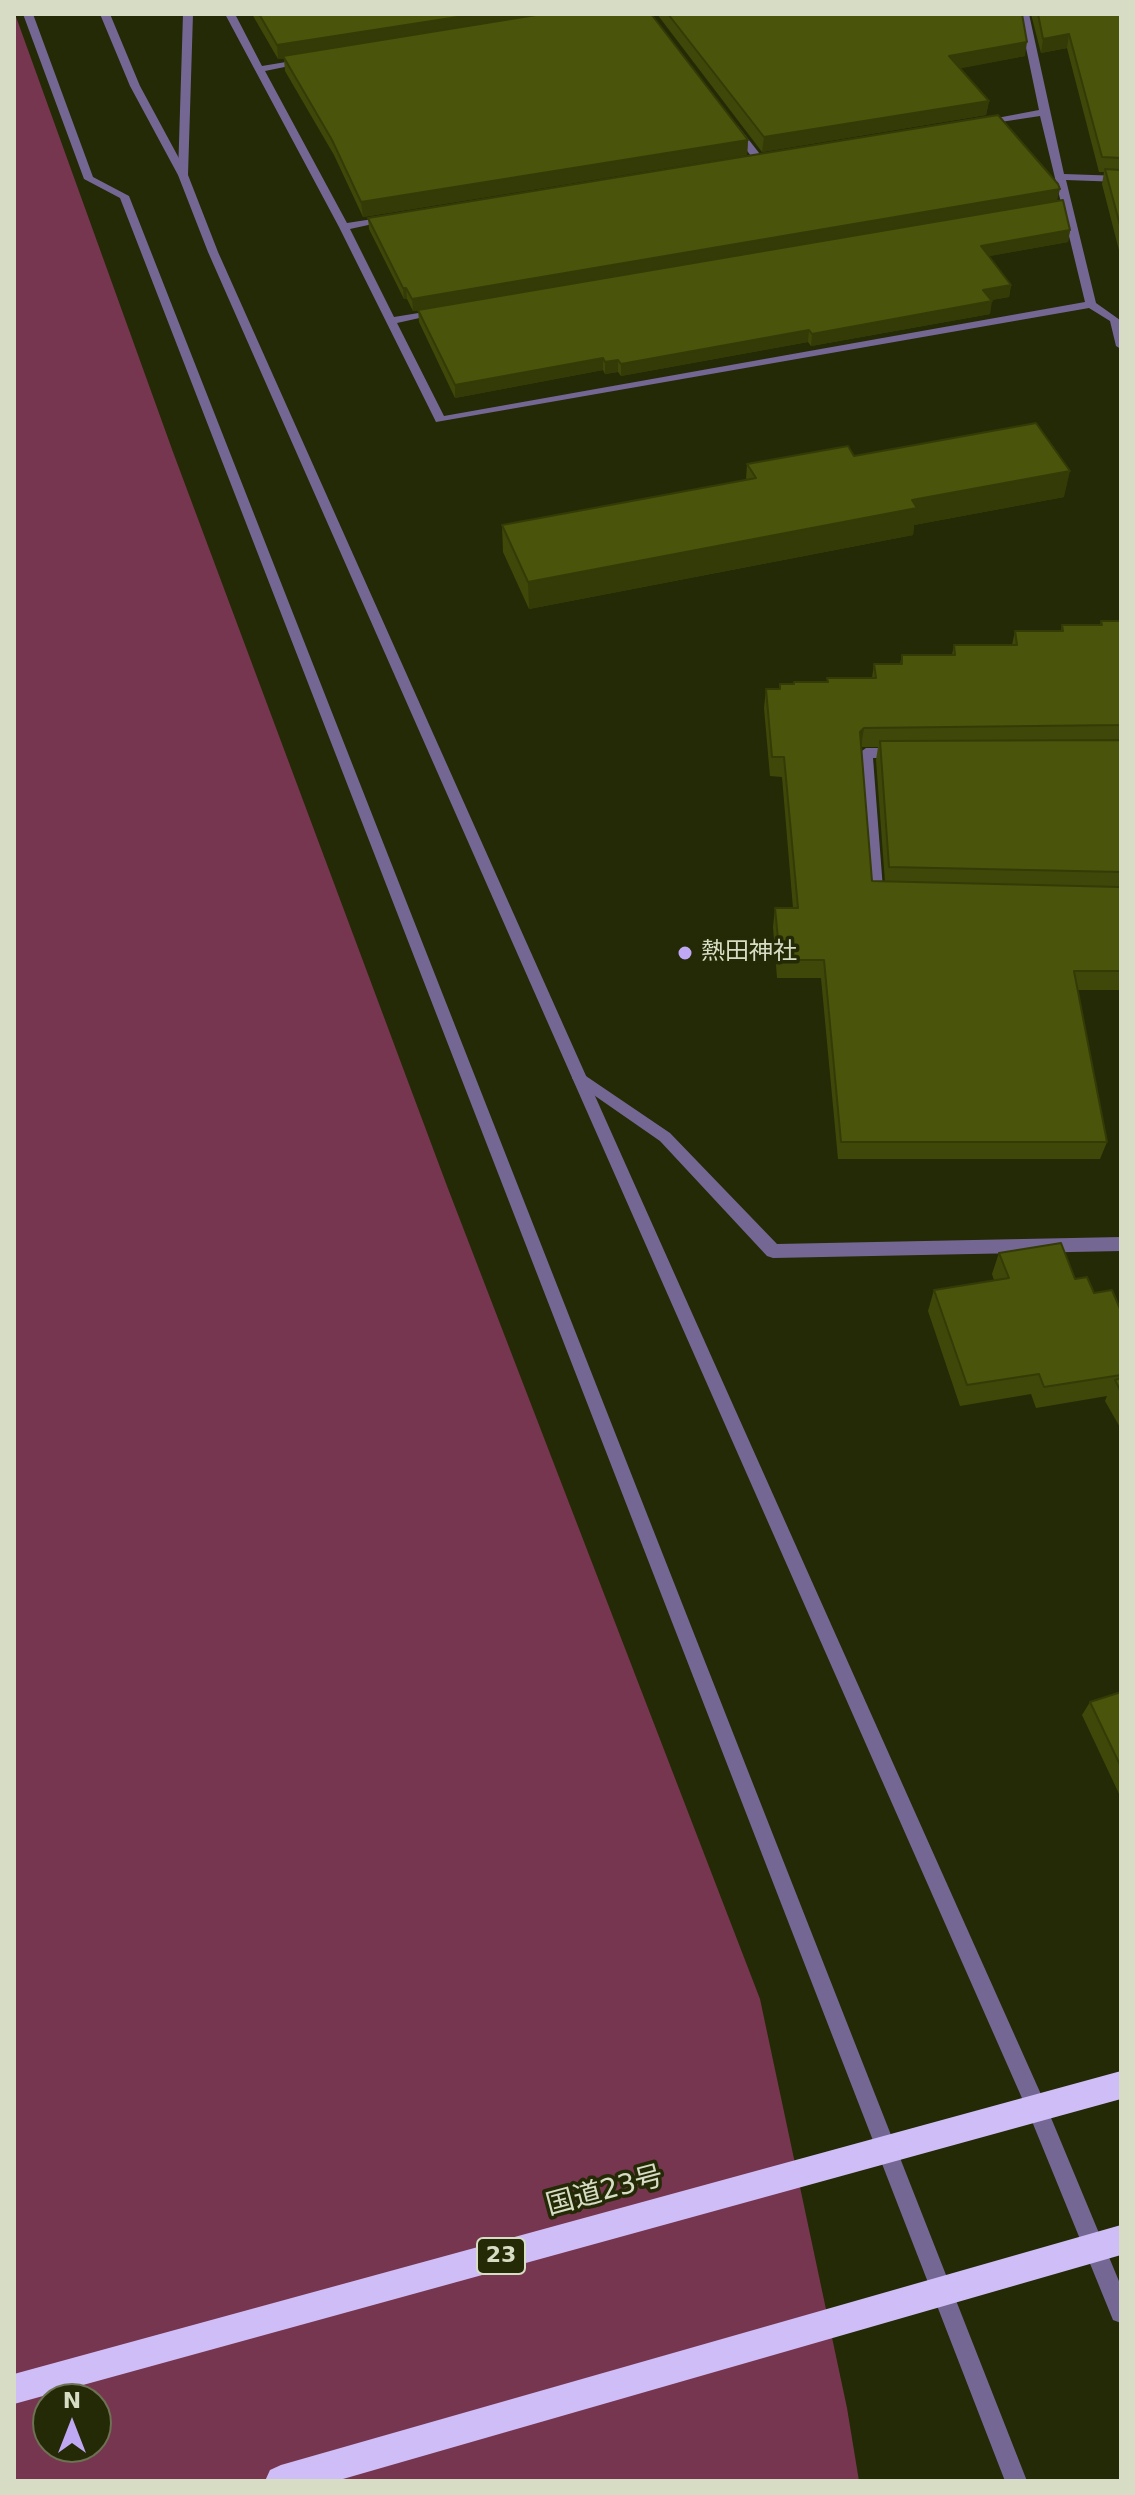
<!DOCTYPE html>
<html>
<head>
<meta charset="utf-8">
<style>
  body { margin:0 }
  #map { position:relative; width:1135px; height:2495px; overflow:hidden; background:#242a06; font-family:"DejaVu Sans",sans-serif }
  canvas { display:block }
  .frame { position:absolute; inset:0; border:16px solid #d7ddc4; pointer-events:none }
  .north { position:absolute; left:32px; top:2383px; width:80px; height:80px; box-sizing:border-box; background:#242a06; border:2px solid #6c7252; border-radius:50%; rotate:0deg; font-size:22px; font-weight:700; line-height:32px; text-align:center; color:#d7ddc4 }
  .north::after { content:''; display:block; margin:auto; width:28px; height:36px; background:#bfa8f4; clip-path:polygon(50% 0,100% 100%,50% 72%,0 100%) }
</style>
</head>
<body>
<div id="map">
<canvas width="1135" height="2495"></canvas>
<div class="frame"></div>
<div class="north">N</div>
</div>
<script>
const g = document.querySelector('canvas').getContext('2d');
g.lineJoin = 'round';
function paint(path, color) { g.fillStyle = color; g.fill(path, 'evenodd'); }
function strokePath(path, color, width, dash) { g.strokeStyle = color; g.lineWidth = width; g.lineCap = dash ? 'butt' : 'round'; g.setLineDash(dash || []); g.stroke(path); }
function label(font, color, halo, rows, align = 'center') {
  g.font = font + ' "DejaVu Sans","Noto Sans JP",sans-serif'; g.lineWidth = 7; g.setLineDash([]); g.textBaseline = 'middle'; g.strokeStyle = halo; g.fillStyle = color; for (const [text, x, y, turn = 0] of rows) {
    g.save(); g.translate(x, y); g.rotate((+turn || 0) * Math.PI / 180); g.textAlign = isNaN(turn) ? turn : align; if (halo) g.strokeText(text, 0, 0); g.fillText(text, 0, 0); g.restore();
  }
}
paint(new Path2D(`
  M15,14L173,452L447,1186L760,1999L847,2408L859,2481H14ZM48,2399H96V2447H48Z`), '#77364f');
paint(new Path2D(`
  M23,14H33L93,177L129,196L1027,2481H1005L120,198L84,179Z
  M183,14H193L188,175L183,178L178,175Z
  M225,14H235L262,66L304,59L309,62L265,71L347,223L386,217L391,220L350,229L394,317L437,310L442,313L397,323L444,416L1085,302L1040,116L981,125L976,122L1039,110L1019,14H1029L1064,174L1121,176V182L1066,180L1096,303L1120,320L1121,349L1116,346L1110,321L1089,308L436,422L339,227Z
  M732,126H738L763,158L762,160H754L730,128Z
  M866,748H899L906,753L899,758H873L883,889L891,890L893,894C889,902 873,902 869,894L859,753Z
  M580,1072L670,1133L777,1244L1121,1237V1251L773,1258L767,1256L660,1141L575,1082L572,1078Z`), '#746794');
paint(new Path2D(`
  M100,14H110L140,86L188,175L218,252L1044,2101L1121,2286V2323L1113,2320L1029,2114L208,252L178,175L130,86Z`), '#746794');
paint(new Path2D(`
  M1121,2071V2099L14,2404V2374Z
  M1121,2225V2255L336,2481H265L270,2470L281,2465Z`), '#cfbdf8');
paint(new Path2D(`
  M252,14H651L748,140L747,155L363,217L334,155L285,71L284,59H278Z
  M657,14H1022L1025,56L960,68L989,101L986,115L762,152Z
  M1031,14H1121V258L1102,184L1104,172H1099L1067,48L1041,53Z
  M1057,201L413,311L407,299H404L369,229L368,218Z
  M1070,230L1068,242L989,256L1011,285L1009,297L991,300L990,314L811,346L808,342L621,376L618,372L605,374L603,370L455,398L419,322L418,310Z
  M854,456L1064,497L914,525L913,535L529,609L503,552L502,525L746,480L747,464Z
  M1101,621H1121V990H1077L1107,1142L1100,1159H838L821,978H777L773,927L775,908H793L782,777L770,776L764,708L766,689H779L780,684L827,682V678H872L874,664H900L902,655H952L954,645H1012L1015,631H1061L1062,625H1100ZM861,747H878L876,760L885,882L872,881Z
  M999,1253L1075,1279L1121,1311V1429L1105,1401L1107,1396L1036,1408L1031,1394L960,1406L928,1311L934,1290L994,1280L992,1274Z
  M1121,1692V1798L1082,1715L1090,1702Z`), '#404809');
paint(new Path2D(`
  M477,14H570L283,56L284,59H278L277,45Z
  M1069,34L1067,48L1041,53L1043,39Z
  M1027,42L1025,56L947,71L949,56Z
  M989,101L986,115L762,152L764,137Z
  M748,140L747,155L363,217L361,202Z
  M1060,189L1057,201L413,311L412,299Z
  M1070,230L1068,242L979,258L981,246Z
  M1011,285L1009,297L981,302L983,290Z
  M403,288H406L407,299H404Z
  M992,301L990,314L811,346L812,334Z
  M809,330L808,342L621,376V364Z
  M603,358V370L455,398V385Z
  M618,360V372L605,374V362Z
  M1070,471L1064,497L914,525L913,535L529,609L528,582L912,500Z
  M864,728L861,747L860,732Z`), '#343b07');
const building = new Path2D(`
  M259,14H477L277,45Z
  M542,14H651L748,140L361,202L332,140L283,56Z
  M668,14H1022L1027,42L949,56L989,101L764,137Z
  M1038,14H1121V158L1102,157L1069,34L1043,39Z
  M998,115L1058,184L1060,189L412,299L406,288H403L368,218Z
  M1105,169L1121,170V229Z
  M1063,200L1070,230L981,246L1011,285L983,290L992,301L812,334L809,330L621,364L618,360L605,362L603,358L455,385L418,310Z
  M1036,423L1070,471L912,500L917,508L528,582L502,525L756,478L747,464L848,446L854,456Z
  M1101,621H1121V725L864,728L860,732L872,881L1121,887V971H1074L1107,1142H841L824,960H780L775,908H798L784,757H772L766,689H780V684H794V682H828L827,678H876L874,664H902V655H955L954,645H1017L1015,631H1063L1062,625H1102Z
  M1121,740V872L889,867L880,741Z
  M1061,1243L1075,1279L1087,1277L1094,1293L1112,1290L1121,1311V1375L1044,1387L1039,1374L967,1385L934,1290L1009,1278L999,1253Z
  M1121,1378V1392L1115,1380Z
  M1121,1692V1767L1090,1702Z`);
paint(building, '#4a540a');
strokePath(building, '#343b07', 2);
for (const [x, y, r, color] of [
  [685,953,8,"#bfa8f4"]
]) { const dot = new Path2D(); dot.arc(x, y, r, 0, 2 * Math.PI); g.fillStyle = color; g.fill(dot); strokePath(dot, '#242a06', 3); }
for (const [x, y, w] of [
  [501,2256,48]
]) { const box = new Path2D(); box.roundRect(x - w / 2, y - 18, w, 36, 6); g.fillStyle = '#242a06'; g.fill(box); strokePath(box, '#d7ddc4', 2); }
label('bold 22px', '#d7ddc4', null, [
  ["23",501,2256]
]);
label('24px', '#d7ddc4', '#242a06', [
  ["熱田神社",701,953]
], 'left');
label('28px', '#d7ddc4', '#242a06', [
  ["国道23号",605,2192,-15]
]);
</script>
</body>
</html>
